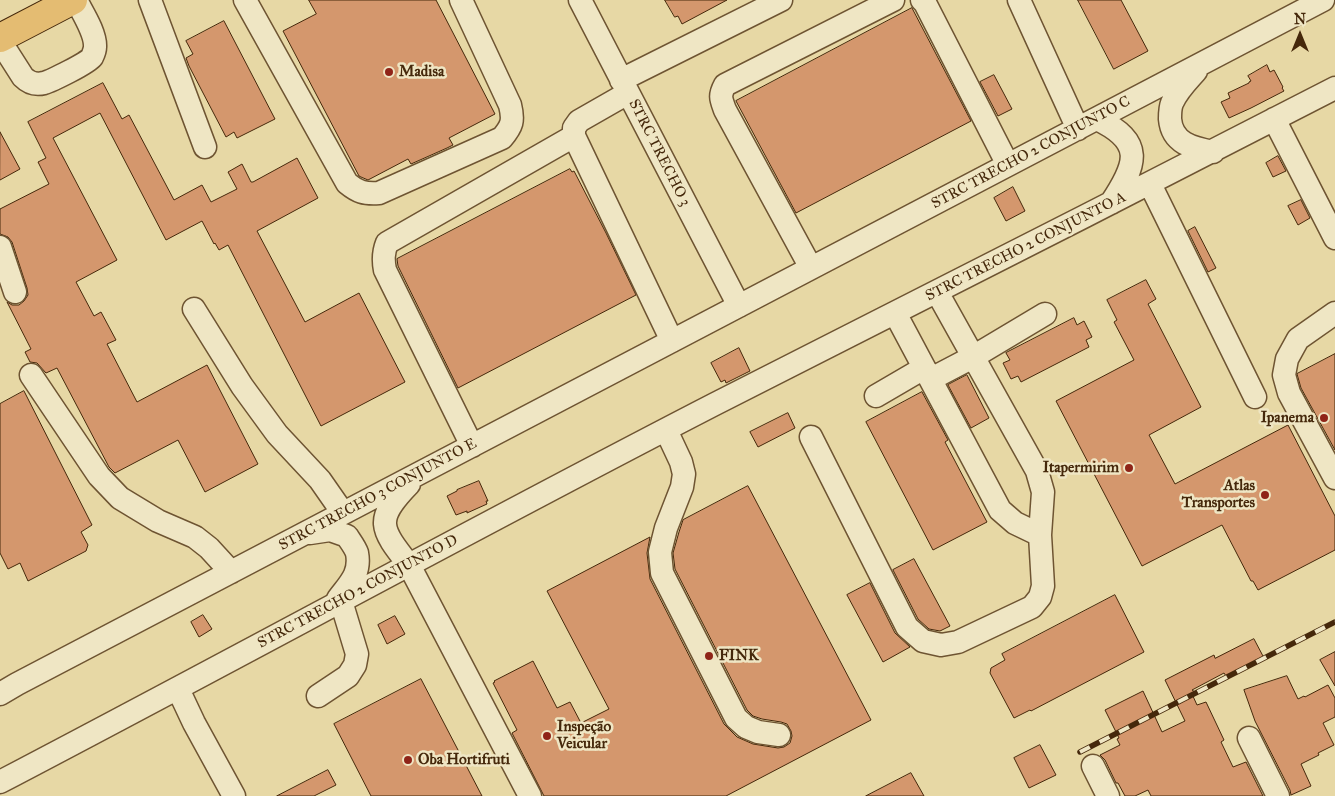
<!DOCTYPE html>
<html>
<head>
<meta charset="utf-8">
<style>
  body { margin:0 }
  #map { position:relative; width:1335px; height:796px; overflow:hidden; background:#e7d8a5; font-family:"IM FELL Great Primer",serif }
  canvas { display:block }
  .north { position:absolute; left:1275px; top:10px; width:50px; height:50px; -webkit-text-stroke:4px #efe6c4; paint-order:stroke; rotate:0deg; font-size:14px; font-weight:700; line-height:20px; text-align:center; color:#45280b }
  .north::after { content:''; display:block; margin:auto; width:18px; height:22px; background:#45280b; clip-path:polygon(50% 0,100% 100%,50% 72%,0 100%) }
</style>
</head>
<body>
<div id="map">
<canvas width="1335" height="796"></canvas>
<div class="north">N</div>
</div>
<script>
const g = document.querySelector('canvas').getContext('2d');
g.lineJoin = 'round';
function paint(path, color) { g.fillStyle = color; g.fill(path, 'evenodd'); }
function strokePath(path, color, width, dash) { g.strokeStyle = color; g.lineWidth = width; g.lineCap = dash ? 'butt' : 'round'; g.setLineDash(dash || []); g.stroke(path); }
function label(font, color, halo, rows, align = 'center') {
  g.font = font + ' "IM FELL Great Primer",serif'; g.lineWidth = 5; g.setLineDash([]); g.textBaseline = 'middle'; g.strokeStyle = halo; g.fillStyle = color; for (const [text, x, y, turn = 0] of rows) {
    g.save(); g.translate(x, y); g.rotate((+turn || 0) * Math.PI / 180); g.textAlign = isNaN(turn) ? turn : align; if (halo) g.strokeText(text, 0, 0); g.fillText(text, 0, 0); g.restore();
  }
}
const building = new Path2D(`
  M309,0H436L495,114L449,138L453,145L447,148L411,164L408,159L368,180L361,177L359,176L283,31L316,14Z
  M665,0H727L682,24L678,16L675,17Z
  M1078,0H1121L1148,51L1114,69Z
  M912,8L971,121L796,213L736,101Z
  M224,21L275,119L237,138L234,132L226,137L189,66L186,58L193,54L186,41Z
  M1267,65L1270,72L1274,70L1283,87L1282,88L1284,91L1251,108L1229,118L1221,102L1230,98L1228,93L1249,83V82L1251,81L1248,76Z
  M994,75L1012,109L998,116L980,82Z
  M103,83L122,119L129,115L174,200L202,185L211,202L237,189L228,172L242,164L251,182H253L297,158L318,198L257,231L305,322L359,293L405,382L321,426L228,245L219,250L215,243L214,244L202,221L166,240L100,113L53,138L117,260L76,282L94,316L101,312L116,340L107,344L137,402L207,365L258,464L205,492L178,440L115,473L109,467L57,368L46,373L37,363L30,362L25,352L31,349L7,302L12,305H19L24,301L28,295L27,288L12,242L8,237L0,234V209L49,184L38,162L46,158L28,122Z
  M0,132L20,169L0,180Z
  M1278,156L1286,171L1273,177L1266,163Z
  M570,169L572,172L574,171L606,233L636,295L458,388L398,266L397,259Z
  M1013,187L1025,211L1006,221L994,198Z
  M1301,200L1310,218L1298,225L1288,206Z
  M1195,227L1216,268L1208,272L1188,231Z
  M1146,280L1156,299L1148,304L1201,407L1149,435L1175,484L1288,425L1335,516V550L1258,590L1253,581H1251L1222,525L1142,566L1056,401L1134,360L1114,322L1117,320L1107,300Z
  M1074,318L1077,325L1084,321L1092,337L1086,340L1089,347L1021,382L1018,376L1011,379L1003,363L1010,360L1006,353Z
  M739,348L750,371L726,383L725,380L721,382L711,363Z
  M1335,354V450L1301,388L1297,374Z
  M967,375L989,418L971,428L948,385Z
  M24,391L92,525L81,532L88,545L86,551L28,581L20,563L8,569L0,553V404Z
  M922,392L948,440L945,442L987,522L933,550L866,422Z
  M788,413L795,428L758,447L750,432Z
  M479,481L488,501H486L487,504L467,513V511L456,515L447,496L457,491V490Z
  M748,486L871,720L726,796H544L512,733L517,730L493,683L495,682L494,681L533,661L557,708L570,702L581,723L609,709L547,591L650,537L647,553L650,579L724,724L737,737L753,744L778,748L784,747L790,743L792,736L791,731L787,724L781,722L762,719L753,716L747,710L675,569L673,553L679,532L683,520Z
  M914,559L950,626L940,631L929,629L918,619L893,570Z
  M870,583L895,633L910,647L883,662L847,595Z
  M1115,595L1144,652L1031,711L1030,710L1014,718L990,673L991,668L1005,660L1002,654Z
  M203,615L212,629L199,637L191,622Z
  M395,616L405,634L387,644L378,625Z
  M1254,639L1264,658L1226,676L1224,673L1192,690L1195,692L1192,694L1197,705L1206,702L1224,740L1221,742L1233,767L1246,762L1263,796H1151L1148,790L1135,796H1125L1118,783H1116L1105,760L1100,755L1120,745L1117,739L1119,738L1105,710L1143,691L1162,732L1185,721L1165,680L1214,655L1215,658Z
  M1335,652V686L1320,660Z
  M1287,676L1298,699L1304,696L1305,697L1328,685L1335,698V717L1323,723L1334,745L1318,753L1319,755L1301,764L1311,786L1291,795L1290,790L1255,721L1244,690Z
  M421,679L482,796H371L334,724Z
  M1040,745L1056,775L1029,788L1014,758Z
  M328,770L336,785L314,796H277Z
  M911,773L924,796H866Z`);
paint(building, '#d4976d');
strokePath(building, '#45280b', 1);
const minor = new Path2D(`
  M150,0L205,147
  M245,0L347,183C358,192 364,194 379,193L502,138C512,126 514,121 510,105L461,0
  M580,0L739,306
  M922,0L925,3L1008,165
  M1019,0L1078,129
  M0,41L23,77C29,83 36,85 44,83C51,81 88,63 92,57C93,55 95,49 95,47C96,33 82,12 76,0
  M1196,71C1187,81 1177,91 1172,103C1170,108 1170,113 1170,119C1172,143 1192,148 1213,152
  M621,80L781,0
  M628,93L579,121L574,128V136L672,341
  M1097,119C1145,142 1137,164 1111,203
  M1274,119L1335,238
  M1150,184L1255,397
  M0,247L15,292
  M811,268L725,110C721,99 719,96 725,85L893,0
  M194,309L242,386L277,434L320,480L343,513
  M895,313L1000,510L1015,523L1040,535
  M1335,313L1298,339L1287,359L1284,375L1289,393L1335,478
  M31,375L99,476L120,498L158,521L195,537L209,548L231,572
  M931,379L973,357L1045,314
  M876,396L924,368
  M666,430L681,462L684,474L682,487L666,528L660,552L662,573L736,718L746,727L758,732L779,735
  M811,437L907,627L923,641L941,645L958,642L1032,607L1040,597L1043,586L1040,535L1043,492L1037,471L937,292
  M472,446L385,270C383,260 383,253 387,243L574,136
  M409,484C374,520 380,528 409,565L530,796
  M310,533L330,530L347,536C350,541 355,547 357,553C361,574 349,584 338,599
  M178,689L194,723L234,796
  M0,694L17,684L1323,0
  M318,696L348,676L355,665L357,654L341,601
  M1249,738L1278,796
  M1093,766L1108,796
  M0,782C239,657 476,527 715,404C922,298 1129,195 1335,88`);
const major = new Path2D(`
  M0,38L73,0`);
strokePath(minor, '#6e5432', 25);
strokePath(major, '#45280b', 30);
strokePath(minor, '#efe6c4', 22);
strokePath(major, '#e4bc72', 28);
const rail = new Path2D(`
  M1080,752L1335,622`);
strokePath(rail, '#45280b', 5.5);
strokePath(rail, '#efe6c4', 4, [11]);
for (const [x, y, r, color] of [
  [389,72,5,"#8f2418"],
  [1324,418,5,"#8f2418"],
  [1129,468,5,"#8f2418"],
  [1265,495,5,"#8f2418"],
  [709,656,5,"#8f2418"],
  [547,736,5,"#8f2418"],
  [408,760,5,"#8f2418"]
]) { const dot = new Path2D(); dot.arc(x, y, r, 0, 2 * Math.PI); g.fillStyle = color; g.fill(dot); strokePath(dot, '#efe6c4', 2); }
label('bold 15px', '#45280b', '#efe6c4', [
  ["Madisa",399,72],
  ["Ipanema",1314,418,"right"],
  ["Itapermirim",1119,468,"right"],
  ["Atlas",1255,486,"right"],
  ["Transportes",1255,503,"right"],
  ["FINK",719,656],
  ["Inspeção",557,727],
  ["Veicular",557,744],
  ["Oba Hortifruti",418,760]
], 'left');
label('15px', '#45280b', '#efe6c4', [
  ["STRC TRECHO 3",659,153,63],
  ["STRC TRECHO 2 CONJUNTO C",1031,153,-28],
  ["STRC TRECHO 2 CONJUNTO A",1026,247,-27],
  ["STRC TRECHO 3 CONJUNTO E",378,495,-28],
  ["STRC TRECHO 2 CONJUNTO D",358,592,-28]
]);
</script>
</body>
</html>
